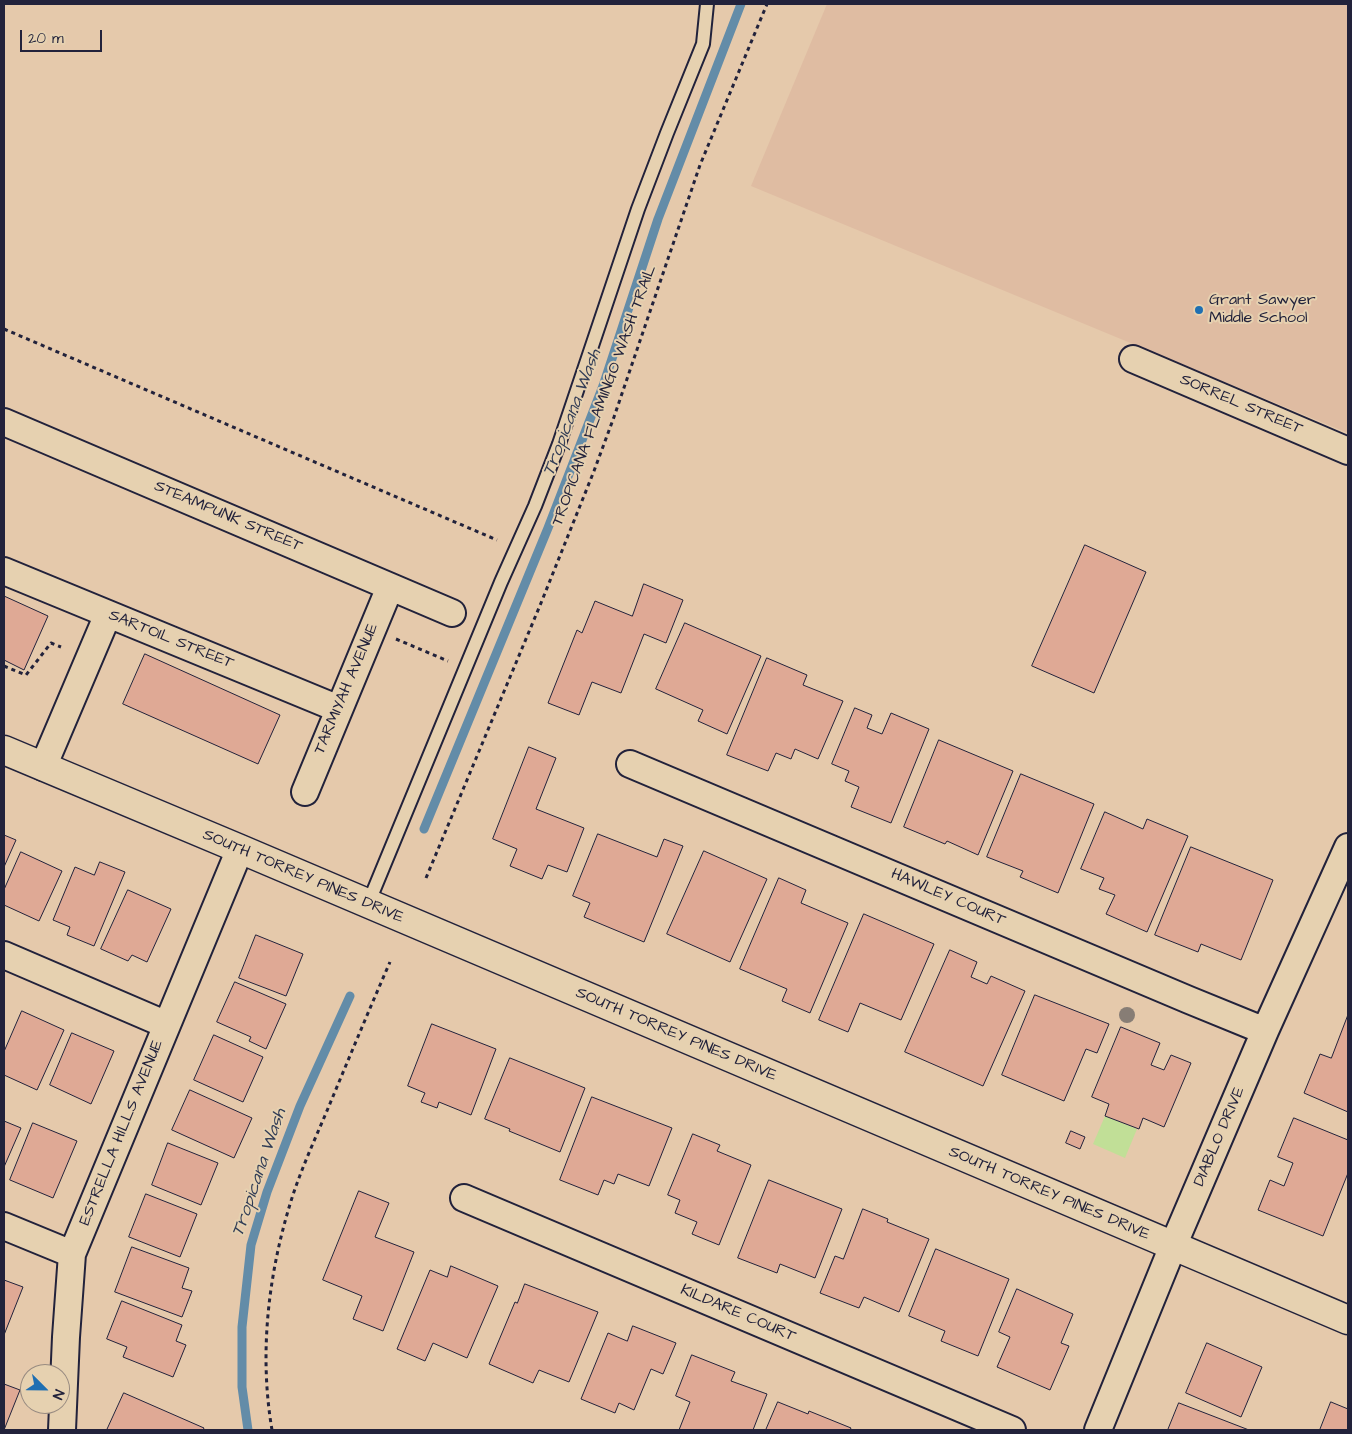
<!DOCTYPE html>
<html>
<head>
<meta charset="utf-8">
<style>
  body { margin:0 }
  #map { position:relative; width:1352px; height:1434px; overflow:hidden; background:#e5c9ab; font-family:"Architects Daughter",sans-serif }
  canvas { display:block }
  .frame { position:absolute; inset:0; border:5px solid #22223b; pointer-events:none }
  .north { position:absolute; left:20px; top:1364px; width:50px; height:50px; box-sizing:border-box; background:#e6d1b0; border:1px solid #988b81; border-radius:50%; rotate:113deg; font-size:14px; font-weight:700; line-height:20px; text-align:center; color:#22223b }
  .north::after { content:''; display:block; margin:auto; width:18px; height:22px; background:#1f6fb2; clip-path:polygon(50% 0,100% 100%,50% 72%,0 100%) }
  .scale { position:absolute; left:20px; top:30px; width:82px; height:22px; box-sizing:border-box; border:2px solid #22223b; border-top:0; padding-left:6px; font-size:15px; line-height:18px; white-space:nowrap; color:#22223b; -webkit-text-stroke:4px #e6d1b0; paint-order:stroke }
</style>
</head>
<body>
<div id="map">
<canvas width="1352" height="1434"></canvas>
<div class="frame"></div>
<div class="north">N</div>
<div class="scale">20 m</div>
</div>
<script>
const g = document.querySelector('canvas').getContext('2d');
g.lineJoin = 'round';
function paint(path, color) { g.fillStyle = color; g.fill(path, 'evenodd'); }
function strokePath(path, color, width, dash) { g.strokeStyle = color; g.lineWidth = width; g.lineCap = dash ? 'butt' : 'round'; g.setLineDash(dash || []); g.stroke(path); }
function label(font, color, halo, rows, align = 'center') {
  g.font = font + ' "Architects Daughter",sans-serif'; g.lineWidth = 4; g.setLineDash([]); g.textBaseline = 'middle'; g.strokeStyle = halo; g.fillStyle = color; for (const [text, x, y, turn = 0] of rows) {
    g.save(); g.translate(x, y); g.rotate((+turn || 0) * Math.PI / 180); g.textAlign = isNaN(turn) ? turn : align; if (halo) g.strokeText(text, 0, 0); g.fillText(text, 0, 0); g.restore();
  }
}
paint(new Path2D(`
  M827,4H1348V433L751,186Z`), '#dfbca2');
paint(new Path2D(`
  M1105,1116L1137,1129L1125,1158L1093,1144Z`), '#c1df97');
strokePath(new Path2D(`
  M424,829L548,528L603,386L658,219L741,4
  M248,1430L242,1387V1327L251,1245L267,1192L300,1106L350,996`), '#638ca8', 9);
const building = new Path2D(`
  M1085,545L1146,572L1094,693L1032,666Z
  M644,584L683,600L666,643L644,634L621,693L592,682L579,715L548,703L577,630L582,633L595,601L632,616Z
  M4,596L48,616L24,670L4,660Z
  M685,623L761,656L727,734L698,721L703,710L656,689Z
  M145,654L280,715L258,764L123,704Z
  M767,658L807,675L803,685L843,701L818,759L795,749L791,759L776,753L768,771L727,755Z
  M855,708L872,715L867,728L882,734L891,713L929,729L891,823L851,807L859,787L845,781L849,771L832,764Z
  M939,740L1013,771L978,855L947,841L945,844L904,827Z
  M529,747L556,758L536,809L584,828L567,872L548,865L542,879L510,866L517,849L493,839Z
  M1021,774L1094,804L1058,893L1020,877L1023,871L987,857Z
  M1105,812L1143,829L1147,819L1188,836L1147,932L1106,914L1115,895L1099,889L1104,878L1081,869Z
  M598,834L657,857L664,839L683,846L644,942L584,917L590,903L573,896Z
  M4,835L16,840L4,867Z
  M1191,847L1273,880L1241,960L1201,944L1198,952L1155,935Z
  M704,851L767,879L730,962L667,934Z
  M21,852L62,871L39,921L4,905V890Z
  M100,862L125,872L94,946L67,935L70,927L53,920L75,867L94,875Z
  M779,878L806,890L801,903L848,923L810,1013L782,1001L787,989L740,969Z
  M128,890L171,909L147,962L132,955L128,961L101,949Z
  M864,914L934,944L901,1020L860,1003L848,1032L819,1020Z
  M256,935L303,954L286,996L239,978Z
  M950,950L977,962L971,977L987,984L991,976L1025,991L983,1086L905,1052Z
  M235,982L286,1004L266,1049L249,1041L251,1037L217,1022Z
  M1035,995L1109,1024L1097,1053L1086,1049L1064,1101L1002,1075Z
  M22,1011L64,1030L37,1090L4,1075V1052Z
  M1348,1015V1112L1304,1093L1320,1054L1331,1058Z
  M432,1024L496,1049L471,1115L439,1102L437,1108L421,1102L425,1093L408,1086Z
  M1121,1027L1160,1043L1151,1065L1164,1070L1171,1055L1191,1063L1164,1127L1143,1118L1139,1129L1105,1116L1109,1104L1092,1097Z
  M72,1033L114,1051L91,1104L50,1085Z
  M214,1035L263,1057L243,1102L194,1080Z
  M510,1058L585,1088L560,1152L509,1131L510,1129L485,1119Z
  M190,1090L252,1118L234,1158L172,1130Z
  M592,1097L672,1128L649,1186L618,1174L614,1184L604,1180L598,1195L560,1180Z
  M1294,1118L1348,1140V1173L1323,1236L1258,1210L1270,1180L1284,1186L1293,1163L1278,1157Z
  M4,1121L21,1128L4,1167Z
  M33,1123L77,1141L53,1198L10,1180Z
  M1071,1131L1085,1137L1080,1149L1066,1143Z
  M693,1134L720,1145L717,1151L751,1165L719,1245L692,1234L697,1222L675,1213L680,1200L668,1195Z
  M168,1143L218,1163L201,1205L152,1185Z
  M769,1180L842,1209L815,1278L780,1264L777,1273L738,1258Z
  M359,1191L389,1203L375,1237L414,1252L383,1331L353,1319L362,1296L323,1280Z
  M146,1194L197,1214L180,1257L129,1237Z
  M863,1209L888,1219L887,1222L929,1239L899,1312L864,1297L859,1308L820,1293L835,1256L843,1259Z
  M132,1247L189,1268L182,1288L192,1291L182,1317L115,1292Z
  M936,1249L1009,1279L978,1356L941,1341L945,1331L909,1316Z
  M451,1266L498,1286L467,1358L433,1343L425,1361L397,1349L430,1270L447,1277Z
  M4,1280L23,1287L4,1335Z
  M525,1284L598,1312L569,1382L539,1370L533,1383L489,1364L515,1302L517,1303Z
  M1017,1289L1073,1314L1061,1343L1069,1346L1050,1390L997,1367L1010,1337L999,1332Z
  M122,1301L182,1325L176,1341L186,1345L173,1377L123,1357L127,1347L107,1339Z
  M633,1326L676,1343L663,1374L651,1369L634,1410L619,1403L615,1413L581,1399L608,1333L627,1341Z
  M1207,1343L1262,1367L1241,1417L1186,1393Z
  M692,1355L735,1372L731,1381L767,1394L753,1430H679L690,1402L676,1396Z
  M4,1384L20,1390L4,1430Z
  M124,1393L204,1428L203,1430H107Z
  M778,1402L808,1414L809,1411L851,1428L850,1430H766Z
  M1331,1402L1348,1409V1430H1320Z
  M1179,1403L1249,1430H1168Z`);
paint(building, '#dfa995');
strokePath(building, '#22223b', 1);
const service = new Path2D(`
  M368,904L501,582L535,506L559,444L638,209L667,133L703,44L707,4`);
const minor = new Path2D(`
  M1133,359L1348,451
  M4,422L452,613
  M4,571L339,709
  M630,764L1189,1000L1265,1031
  M43,767L108,614
  M305,792L390,587
  M4,955L167,1025
  M464,1198L1012,1430
  M4,1226L72,1254
  M62,1430L66,1337L72,1254L240,849
  M1098,1430L1173,1246L1265,1031L1348,847`);
const secondary = new Path2D(`
  M4,750L240,849L1348,1320`);
strokePath(service, '#22223b', 16);
strokePath(minor, '#22223b', 30);
strokePath(secondary, '#22223b', 31);
strokePath(new Path2D(`
  M4,329L497,540
  M396,639L448,661
  M4,666L26,675L51,643L61,647
  M426,878L541,603L594,471L614,417L700,165L767,4
  M272,1430C259,1354 268,1275 291,1201C301,1169 316,1137 329,1106C349,1058 369,1010 390,962`), '#22223b', 3, [4, 4]);
strokePath(service, '#e6d1b0', 12);
strokePath(minor, '#e6d1b0', 26);
strokePath(secondary, '#e6d1b0', 28);
g.fillStyle = '#877d75';
for (const [x, y] of [
  [1127,1015]
]) { g.beginPath(); g.arc(x, y, 8, 0, 2 * Math.PI); g.fill(); }
for (const [x, y, r, color] of [
  [1199,310,5,"#1f6fb2"]
]) { const dot = new Path2D(); dot.arc(x, y, r, 0, 2 * Math.PI); g.fillStyle = color; g.fill(dot); strokePath(dot, '#e6d1b0', 2); }
label('16px', '#22223b', '#e6d1b0', [
  ["Grant Sawyer",1209,301],
  ["Middle School",1209,319]
], 'left');
label('16px', '#22223b', '#e6d1b0', [
  ["TROPICANA FLAMINGO WASH TRAIL",605,396,-70],
  ["SORREL STREET",1241,405,23],
  ["STEAMPUNK STREET",228,517,23],
  ["SARTOIL STREET",171,640,22],
  ["TARMIYAH AVENUE",347,689,-67],
  ["SOUTH TORREY PINES DRIVE",303,877,23],
  ["HAWLEY COURT",948,898,23],
  ["SOUTH TORREY PINES DRIVE",676,1035,23],
  ["ESTRELLA HILLS AVENUE",122,1133,-68],
  ["DIABLO DRIVE",1220,1137,-67],
  ["SOUTH TORREY PINES DRIVE",1049,1194,23],
  ["KILDARE COURT",738,1314,23]
]);
label('italic 18px', '#323d56', '#e6d1b0', [
  ["Tropicana Wash",573,413,-69],
  ["Tropicana Wash",260,1173,-71]
]);
</script>
</body>
</html>
